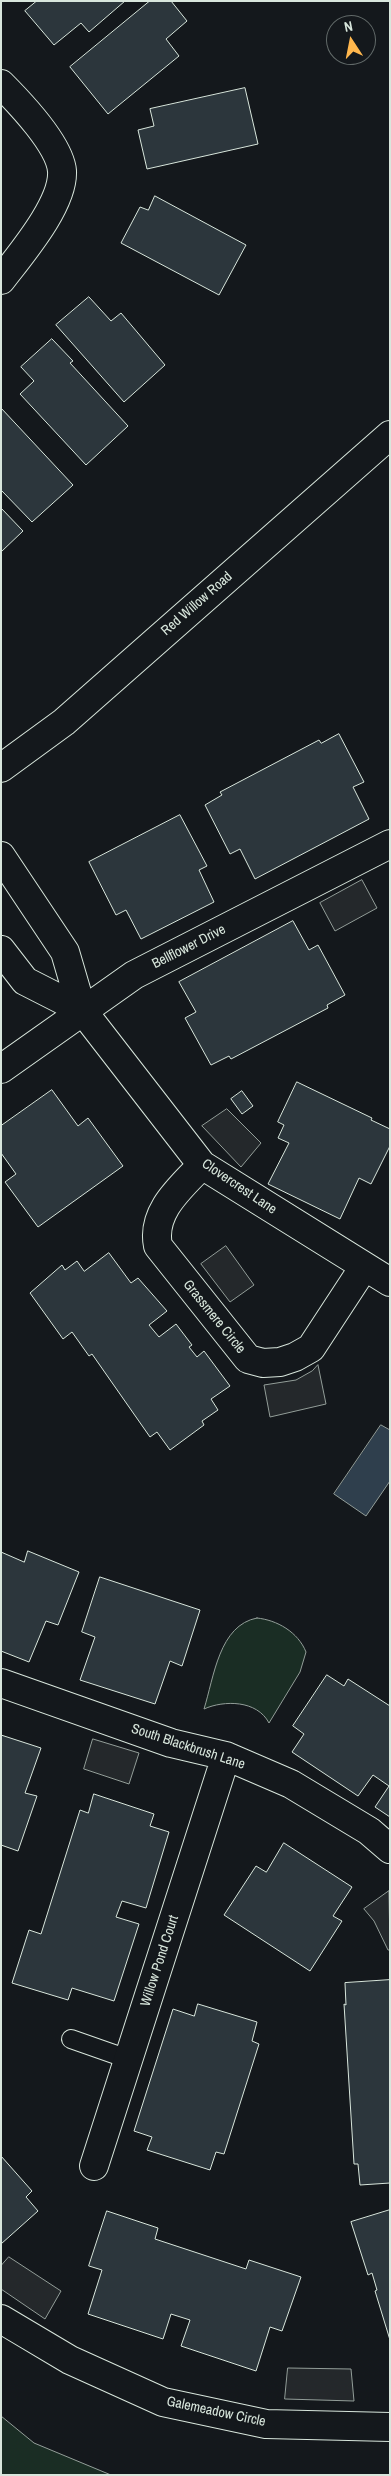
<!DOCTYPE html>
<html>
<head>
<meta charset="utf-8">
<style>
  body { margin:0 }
  #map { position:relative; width:391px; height:2476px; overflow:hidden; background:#14181c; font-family:"Archivo Narrow",sans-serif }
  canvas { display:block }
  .frame { position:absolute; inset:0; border:2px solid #d8e6dc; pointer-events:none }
  .north { position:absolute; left:326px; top:15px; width:50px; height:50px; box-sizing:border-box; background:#14181c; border:1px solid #626a69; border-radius:50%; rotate:349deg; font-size:14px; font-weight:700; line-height:20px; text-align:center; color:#d8e6dc }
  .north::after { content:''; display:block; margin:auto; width:18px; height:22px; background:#ffb74d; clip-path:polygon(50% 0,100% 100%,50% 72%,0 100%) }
</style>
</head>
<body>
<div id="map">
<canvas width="391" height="2476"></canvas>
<div class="frame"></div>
<div class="north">N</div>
</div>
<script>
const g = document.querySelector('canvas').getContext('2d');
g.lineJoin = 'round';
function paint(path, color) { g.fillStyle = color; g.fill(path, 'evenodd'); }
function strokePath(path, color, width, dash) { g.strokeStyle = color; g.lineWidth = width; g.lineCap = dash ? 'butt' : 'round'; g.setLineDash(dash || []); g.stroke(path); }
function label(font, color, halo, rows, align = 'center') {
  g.font = font + ' "Archivo Narrow",sans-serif'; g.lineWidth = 4; g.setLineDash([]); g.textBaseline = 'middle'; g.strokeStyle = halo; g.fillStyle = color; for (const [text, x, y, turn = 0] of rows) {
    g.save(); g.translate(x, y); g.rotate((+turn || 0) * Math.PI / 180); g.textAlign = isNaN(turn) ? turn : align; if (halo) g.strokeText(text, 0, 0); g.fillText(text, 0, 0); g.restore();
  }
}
const green = new Path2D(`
  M257,1618C277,1620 298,1632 306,1652L300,1672L269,1723C257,1700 224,1700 204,1709C214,1677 219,1625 257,1618Z
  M1,2416L34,2443L111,2475H1Z`);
paint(green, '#1a2d24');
strokePath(green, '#939e99', 1);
const parking = new Path2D(`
  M362,880L377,908L335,931L320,903Z
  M227,1109L261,1143L241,1167L202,1126Z
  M226,1246L254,1285L230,1302L201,1264Z
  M318,1365L326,1404L270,1417L264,1385L296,1380L312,1371Z
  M93,1739L139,1753L129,1784L84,1769Z
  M389,1891L390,1950H388L374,1921L364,1909Z
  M9,2257L61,2291L45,2319L1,2289V2266Z
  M288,2368L351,2369L354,2401L285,2399Z`);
paint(parking, '#24282b');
strokePath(parking, '#939e99', 1);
const water = new Path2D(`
  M381,1425L390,1430V1481L366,1516L334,1494Z`);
paint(water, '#2f3f4d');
strokePath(water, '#939e99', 1);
const building = new Path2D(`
  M37,1H125L89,32L81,23L54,45L25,11Z
  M150,1H171L187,21L166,39L179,56L108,114L70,67Z
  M245,88L258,144L147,169L138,130L154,126L150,109Z
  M155,196L246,245L219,295L121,243L140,207L148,210Z
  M89,297L111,321L121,313L165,365L124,402L56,325Z
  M52,339L73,361L70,363L128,426L86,465L20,394L34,381L21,367Z
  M1,408L73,485L32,522L1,490Z
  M1,508L23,531L1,552Z
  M339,734L364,782L353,787L369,819L255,879L240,849L230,854L205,805L222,795L220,792L319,740L321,743Z
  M180,815L207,866L199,870L214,902L141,939L126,910L116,915L89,862Z
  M293,921L309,950L318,945L345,995L327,1005L328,1008L231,1059L229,1056L211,1065L185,1018L196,1012L179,982Z
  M297,1082L372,1118L371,1120L390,1129V1146L371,1184L359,1178L340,1219L268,1184L289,1143L278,1138L284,1125L278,1122Z
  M52,1090L78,1126L88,1118L123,1166L38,1227L5,1182L16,1174L1,1153V1126Z
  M242,1091L253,1106L242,1114L231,1099Z
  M109,1253L131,1283L138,1278L167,1311L149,1325L159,1337L176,1324L192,1345L189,1347L197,1357L204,1351L230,1386L211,1399L218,1410L202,1421L204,1425L170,1450L157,1432L150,1437L92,1354L89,1356L72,1332L63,1339L30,1293L62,1265L65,1270L77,1261L84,1271Z
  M28,1551L79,1572L58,1625L46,1621L29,1662L1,1651V1552L24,1562Z
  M100,1577L200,1610L182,1666L170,1661L155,1704L80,1680L95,1637L82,1632Z
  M327,1675L344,1686L348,1679L390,1706V1817L375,1807L389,1786L373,1775L358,1796L292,1752L304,1734L293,1726Z
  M1,1735L41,1748L25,1793L37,1796L18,1851L1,1845Z
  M94,1794L154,1814L150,1826L169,1832L146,1908L122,1901L116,1917L139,1924L114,2001L72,1988L68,2000L12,1983L29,1930L41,1934L80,1810L88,1813Z
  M284,1843L352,1887L333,1916L342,1921L310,1971L224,1915L256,1866L266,1872Z
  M390,1980V2183L360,2185L358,2164H354L344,2004L346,2005L345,1983Z
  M198,2004L257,2022L252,2041L259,2044L224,2154L216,2152L210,2170L147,2150L152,2137L134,2131L173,2009L194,2016Z
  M1,2156L32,2191L26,2197L38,2211L1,2244Z
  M390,2210V2340L375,2291L377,2290L372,2273L368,2275L351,2222Z
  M107,2211L158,2228L155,2239L246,2269L249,2260L301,2277L282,2331L270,2327L256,2371L181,2346L190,2320L171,2314L163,2339L88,2314L102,2270L89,2266Z`);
paint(building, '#2c363c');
strokePath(building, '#d8e6dc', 1);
const lane = new Path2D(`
  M71,2039L128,2059`);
const street = new Path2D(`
  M1,84C20,103 60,145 62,171C64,204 20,255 1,280
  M1,768L64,722L390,435
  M1,856L65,952L82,1010L202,1165L390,1282
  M1,950L25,981L82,1010
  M1,1069L134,975L390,844
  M202,1165C180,1188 151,1212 158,1246L248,1359L263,1363L280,1362L295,1357L311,1348L364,1267
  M1,1683L171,1743L226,1756L291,1784L369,1831L390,1849
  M94,2166L226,1756
  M1,2319L70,2360L163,2402L266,2424L390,2427`);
strokePath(lane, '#d8e6dc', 20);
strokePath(street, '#d8e6dc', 30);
strokePath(lane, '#14181c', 18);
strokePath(street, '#14181c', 28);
label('14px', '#d8e6dc', '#14181c', [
  ["Red Willow Road",197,604,-41],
  ["Bellflower Drive",189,947,-27],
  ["Clovercrest Lane",239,1187,34],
  ["Grassmere Circle",214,1317,51],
  ["South Blackbrush Lane",188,1747,18],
  ["Willow Pond Court",160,1961,-72],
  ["Galemeadow Circle",216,2412,12]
]);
</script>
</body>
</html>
